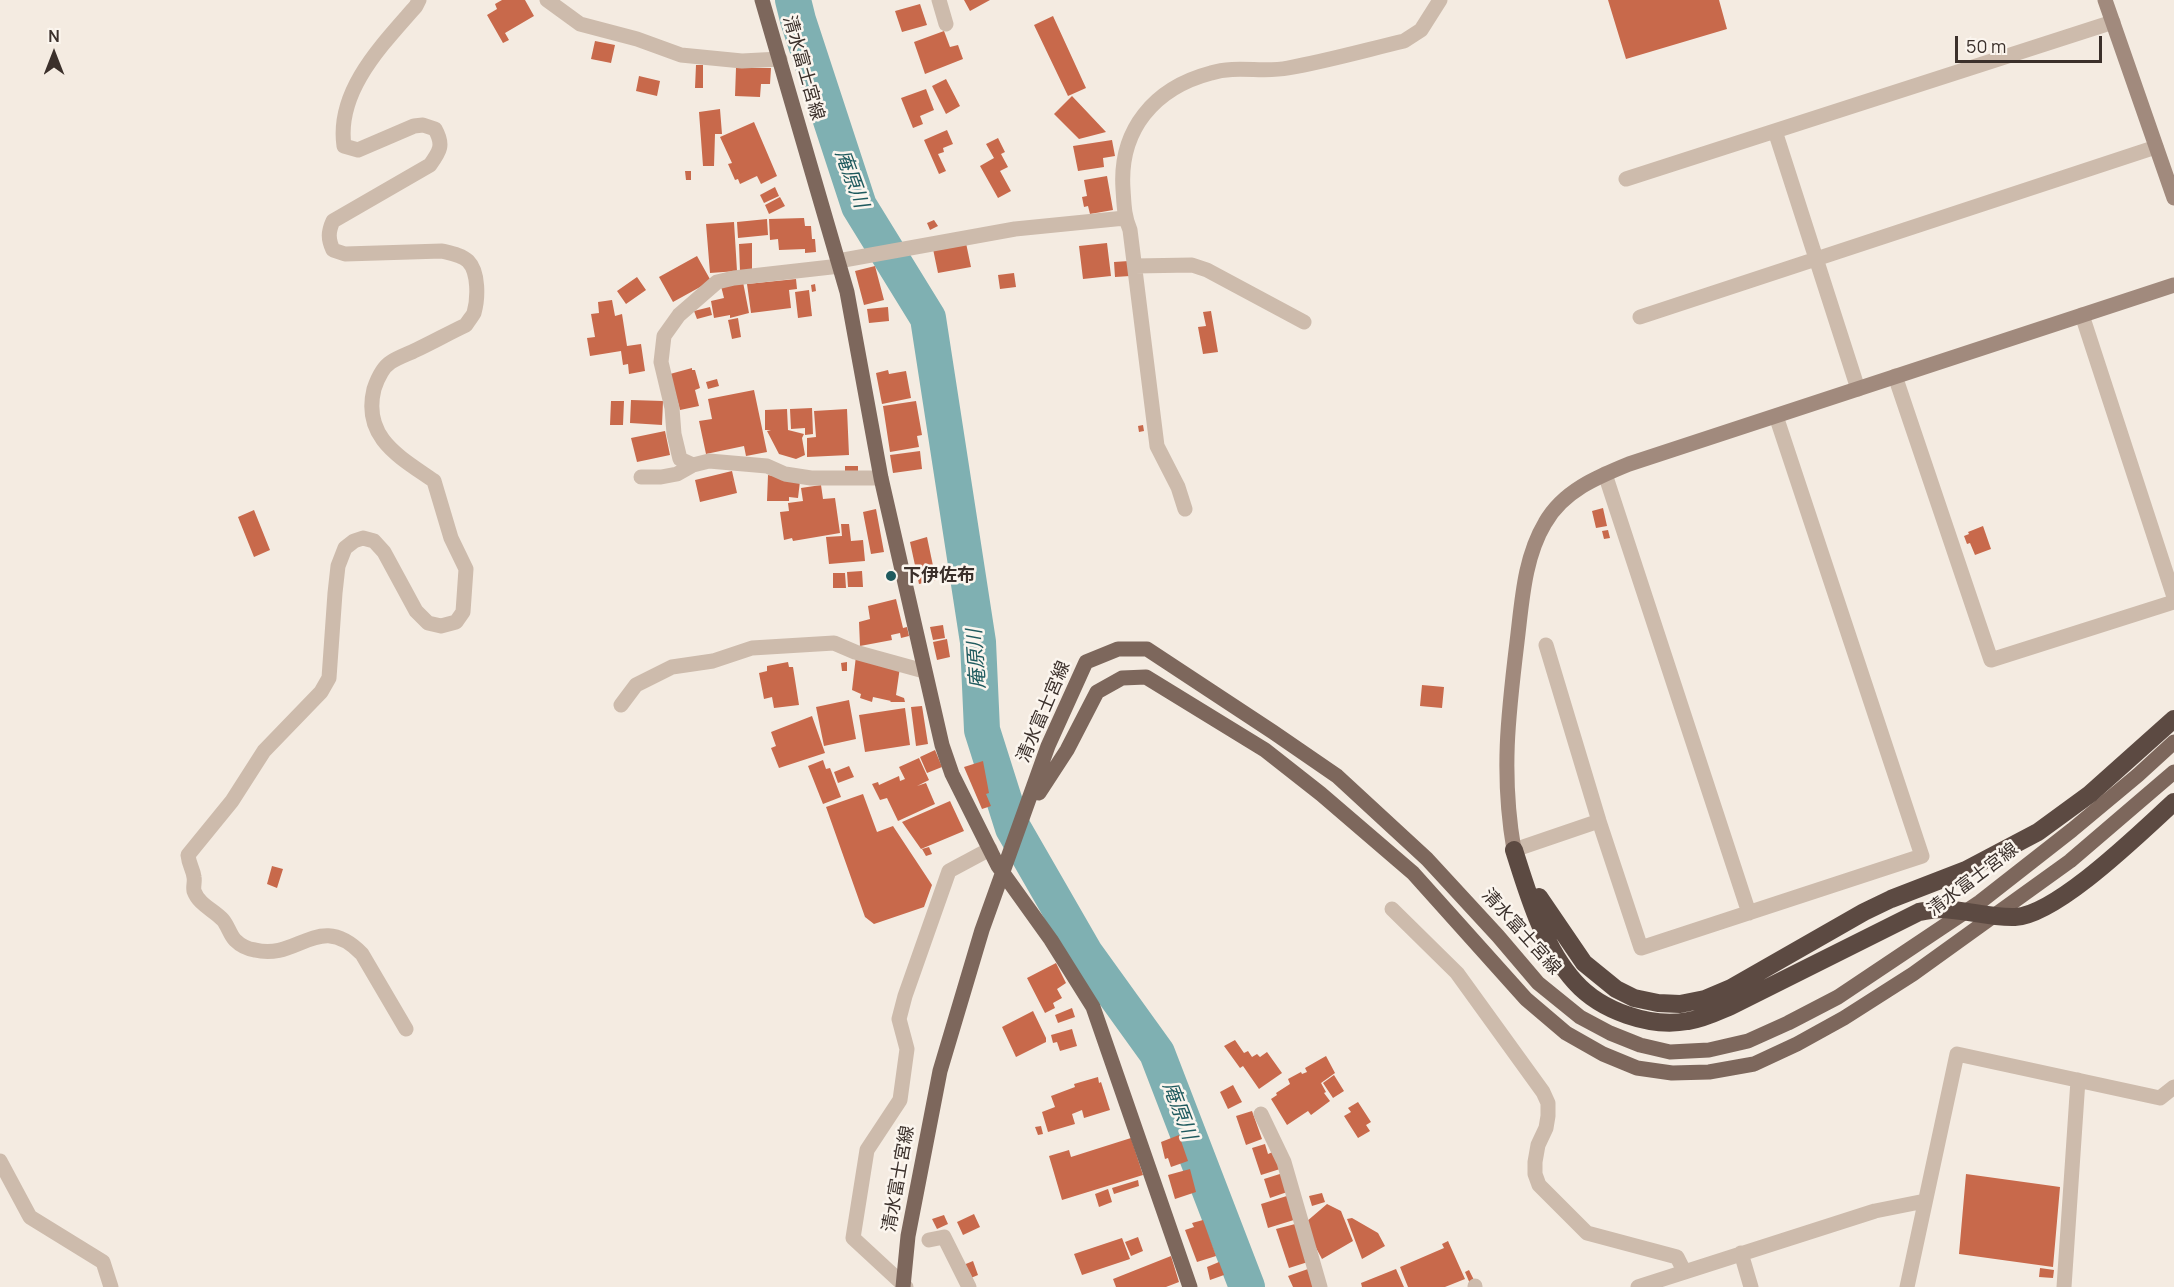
<!DOCTYPE html>
<html>
<head>
<meta charset="utf-8">
<style>
  body { margin:0 }
  #map { position:relative; width:2174px; height:1287px; overflow:hidden; background:#f4ebe1; font-family:Manrope,sans-serif }
  canvas { display:block }
  .north { position:absolute; left:24px; top:24px; width:60px; height:60px; -webkit-text-stroke:4px #fbf5ee; paint-order:stroke; rotate:0deg; font-size:16px; font-weight:700; line-height:24px; text-align:center; color:#3b302b }
  .north::after { content:''; display:block; margin:auto; width:21px; height:27px; background:#3b302b; clip-path:polygon(50% 0,100% 100%,50% 72%,0 100%) }
  .scale { position:absolute; left:1955px; top:36px; width:147px; height:27px; box-sizing:border-box; border:3px solid #3b302b; border-top:0; padding-left:8px; font-size:18px; line-height:21px; white-space:nowrap; color:#3b302b; -webkit-text-stroke:4px #fbf5ee; paint-order:stroke }
</style>
</head>
<body>
<div id="map">
<canvas width="2174" height="1287"></canvas>
<div class="north">N</div>
<div class="scale">50 m</div>
</div>
<script>
const g = document.querySelector('canvas').getContext('2d');
g.lineJoin = 'round';
function strokePath(path, color, width, dash) { g.strokeStyle = color; g.lineWidth = width; g.lineCap = dash ? 'butt' : 'round'; g.setLineDash(dash || []); g.stroke(path); }
function paint(path, color) { g.fillStyle = color; g.fill(path, 'evenodd'); }
function label(font, color, halo, rows, align = 'center') {
  g.font = font + ' Manrope,"Noto Sans JP",sans-serif'; g.lineWidth = 5; g.setLineDash([]); g.textBaseline = 'middle'; g.strokeStyle = halo; g.fillStyle = color; for (const [text, x, y, turn = 0] of rows) {
    g.save(); g.translate(x, y); g.rotate((+turn || 0) * Math.PI / 180); g.textAlign = isNaN(turn) ? turn : align; if (halo) g.strokeText(text, 0, 0); g.fillText(text, 0, 0); g.restore();
  }
}
strokePath(new Path2D(`
  M793,0L798,20L859,206L928,318L978,642L982,730L1013,828L1085,953L1157,1053L1247,1287`), '#7fb0b2', 36);
paint(new Path2D(`
  M502,0H525L534,16L505,33L509,40L503,43L487,15L497,9L495,4Z
  M964,0H990L970,11Z
  M1608,0H1719L1727,29L1626,59Z
  M920,4L927,25L902,32L895,11Z
  M1053,16L1086,88L1068,96L1034,25Z
  M944,31L950,47L958,45L963,59L925,74L914,42Z
  M595,41L615,45L611,63L591,59Z
  M696,65H703V88H695Z
  M736,68H771L770,84H761L760,97L735,96Z
  M639,76L660,81L657,96L636,91Z
  M946,79L960,106L946,114L932,86Z
  M926,89L934,110L920,116L923,124L913,128L901,98Z
  M1072,96L1106,132L1079,139L1054,114Z
  M720,109L722,134H715L714,166H703L699,112Z
  M754,122L777,176L761,184L757,176L740,184L738,179L735,180L728,164L732,163L720,137Z
  M947,130L953,144L943,148L944,152L938,154L946,171L939,174L924,140Z
  M998,138L1005,152L1001,154L1008,167L1000,171L1011,191L998,198L980,166L994,158L986,144Z
  M1112,140L1115,156L1103,158L1104,167L1078,171L1073,146Z
  M685,171H691V180H686Z
  M1107,176L1113,210L1090,214L1088,206L1084,207L1082,197L1087,196L1084,180Z
  M775,187L779,196L764,203L760,195Z
  M780,197L785,206L769,214L765,205Z
  M804,218L805,226H811L812,239H815L816,252L805,253V249L779,250L778,239L770,240L769,219Z
  M767,219L768,235L738,238L737,222Z
  M934,220L938,226L930,230L927,223Z
  M734,222L737,271L710,273L706,224Z
  M752,243V270L740,271L739,244Z
  M966,243L971,267L938,273L933,249Z
  M1107,243L1111,276L1083,279L1079,246Z
  M697,256L711,281L673,302L659,277Z
  M1129,261L1130,276L1115,277L1114,262Z
  M875,266L884,300L864,305L855,271Z
  M1014,273L1016,287L1000,289L998,275Z
  M637,277L646,290L626,304L617,291Z
  M796,279L797,289L789,290L791,308L751,313L747,284Z
  M743,282L749,313L730,318V315L714,318L711,301L724,298L721,286Z
  M815,284L816,291L812,292L811,285Z
  M809,290L812,316L798,318L795,292Z
  M612,300L615,316L622,314L627,346L641,344L645,371L629,374L628,364L623,365L621,351L590,356L587,338L595,337L591,314L599,313L598,302Z
  M710,307L712,315L697,319L694,311Z
  M888,307L889,321L869,323L867,309Z
  M1211,311L1218,352L1203,354L1198,327L1206,326L1203,312Z
  M738,318L741,337L732,339L728,320Z
  M692,368V370H695L700,388L695,390L699,406L680,410L670,374Z
  M888,370L889,374L906,371L911,398L882,404L876,373Z
  M717,379L719,386L708,389L706,382Z
  M754,390L767,452L746,456L744,446L706,454L699,421L712,419L708,399Z
  M631,400L663,401L662,425L630,423Z
  M611,401H624L623,425H610Z
  M916,401L922,435L917,436L919,447L890,452L883,406Z
  M812,408L813,434L805,435V428L791,429L790,409Z
  M787,409L788,430L804,434L802,438L805,455L796,459L779,454L767,431L771,430H765V410Z
  M847,409L849,455L807,457V438L816,437L814,411Z
  M1143,425L1144,431L1139,432L1138,426Z
  M665,431L670,455L637,462L631,438Z
  M920,451L922,469L893,473L890,455Z
  M845,466H858V472H845Z
  M732,471L737,493L700,502L695,480Z
  M768,475L800,481L798,498L789,497V501H767Z
  M821,485L823,499L835,498L840,533L793,541L792,538L784,540L780,512L789,511L788,503L803,501L801,488Z
  M1603,508L1607,526L1596,528L1592,511Z
  M876,509L884,552L871,554L863,512Z
  M254,510L270,550L254,557L238,517Z
  M841,524H849L851,541L863,540L865,561L829,564L826,537L842,536Z
  M1983,526L1991,549L1975,555L1970,543L1967,544L1964,536L1969,534L1968,532Z
  M1608,530L1610,538L1604,539L1602,531Z
  M927,537L936,580L919,584L910,542Z
  M862,571L863,587H848L847,572Z
  M833,573H845L846,588H833Z
  M896,599L903,628L907,627L909,636L901,638L900,633L891,635L892,640L860,646L859,622L870,619L868,606Z
  M943,625L945,638L933,640L930,627Z
  M947,639L950,657L937,660L933,642Z
  M856,656L900,667L896,695L904,698L905,702H890L891,701L873,697L872,702L860,698L861,694L852,690Z
  M788,662L789,667H793L799,705L774,708L772,697L764,699L759,673L767,671V666Z
  M847,662V671H842L841,663Z
  M1422,685L1444,687L1442,708L1420,706Z
  M849,700L856,739L824,746L816,707Z
  M922,706L928,744L916,746L911,707Z
  M905,708L910,745L865,752L859,715Z
  M812,716L825,753L779,768L771,748L776,746L771,732Z
  M935,750L942,767L927,773L920,757Z
  M919,758L929,780L917,786L926,783L935,804L898,821L887,798L880,800L872,784L878,782L879,785L899,776L900,781L905,779L899,767Z
  M823,760L826,769L830,768L841,797L823,804L808,766Z
  M983,761L989,793L986,794L991,806L982,809L964,767Z
  M849,766L854,777L838,783L834,772Z
  M863,794L877,832L893,826L932,885L924,907L874,924L865,917L826,807Z
  M950,801L964,831L921,849L902,822Z
  M929,847L932,854L926,856L922,849Z
  M272,866L283,869L277,888L267,884Z
  M1056,963L1066,983L1057,989L1062,998L1053,1003L1055,1008L1045,1013L1027,978Z
  M1072,1008L1075,1017L1058,1023L1055,1015Z
  M1033,1011L1046,1038V1042L1016,1057L1002,1027Z
  M1072,1029L1077,1046L1060,1051L1057,1042L1053,1043L1051,1035Z
  M1235,1040L1244,1053L1248,1051L1252,1057L1257,1054L1260,1057L1267,1052L1282,1073L1259,1089L1243,1066L1240,1068L1224,1046Z
  M1326,1056L1335,1073L1321,1083L1326,1092L1324,1093L1330,1101L1311,1115L1308,1111L1287,1125L1271,1099L1277,1095L1276,1093L1290,1084L1288,1079L1301,1072L1302,1074L1307,1072L1305,1068Z
  M1334,1075L1344,1091L1333,1098L1323,1083Z
  M1098,1077L1099,1083L1101,1082L1110,1110L1084,1118L1082,1110L1072,1114L1075,1124L1048,1132L1042,1112L1055,1107L1051,1096L1075,1087L1074,1084Z
  M1233,1085L1242,1102L1228,1109L1220,1092Z
  M1358,1102L1371,1122L1366,1125L1370,1131L1358,1138L1344,1116L1351,1112L1348,1108Z
  M1252,1111L1262,1139L1246,1145L1236,1116Z
  M1041,1126L1043,1134L1038,1135L1035,1127Z
  M1179,1135L1188,1161L1171,1167L1168,1158L1165,1159L1161,1142Z
  M1131,1138L1143,1175L1062,1200L1049,1156L1069,1150L1071,1157Z
  M1265,1144L1268,1154L1275,1151L1280,1169L1261,1175L1252,1148Z
  M1190,1169L1196,1192L1175,1199L1168,1175Z
  M1283,1173L1290,1191L1270,1198L1264,1179Z
  M1966,1174L2060,1187L2053,1267L1959,1254Z
  M1138,1180L1139,1186L1114,1194L1112,1188Z
  M1108,1189L1112,1202L1099,1207L1095,1194Z
  M1322,1193L1325,1202L1312,1206L1309,1196Z
  M1290,1195L1297,1219L1268,1228L1261,1204Z
  M1327,1204L1341,1211L1353,1241L1322,1259L1307,1231L1306,1222Z
  M974,1214L980,1227L963,1235L957,1222Z
  M944,1215L948,1224L937,1229L932,1219Z
  M1352,1218L1378,1233L1385,1246L1362,1259L1347,1219Z
  M1203,1220L1216,1256L1197,1262L1185,1230L1194,1227L1192,1223Z
  M1299,1223L1311,1261L1289,1268L1276,1229Z
  M1138,1237L1143,1251L1131,1256L1125,1242Z
  M1122,1238L1130,1259L1082,1275L1074,1254Z
  M1448,1241L1465,1279L1445,1287H1408L1400,1267L1444,1248L1442,1244Z
  M1171,1256L1179,1282L1166,1287H1116L1113,1279Z
  M973,1261L978,1275L966,1280L961,1266Z
  M1219,1262L1224,1275L1210,1280L1207,1267Z
  M2040,1268L2054,1270L2053,1278L2039,1277Z
  M1308,1269L1314,1287H1293L1288,1276Z
  M1396,1269L1404,1287H1362L1361,1283Z
  M1469,1270L1476,1284L1471,1286L1465,1272Z`), '#c8694b');
strokePath(new Path2D(`
  M547,0L580,24L637,39L681,55L742,61L780,59
  M939,0L946,24
  M1775,131L1858,389
  M1626,179L2113,22
  M838,261L1015,229L1125,218
  M1135,266L1192,265L1207,270L1304,322
  M2082,315L2174,597
  M1640,317L2156,147
  M1895,376L1991,660L2174,602
  M693,465L680,459L674,434L672,408L661,362L664,336L679,315L717,282L734,278L840,266
  M1605,474L1749,913
  M641,477H661L677,474L693,465L709,461L767,466L785,474L811,478H881
  M1185,509L1178,487L1157,446L1130,230C1124,216 1124,204 1123,189C1119,130 1154,88 1211,73C1236,65 1263,73 1288,68C1327,61 1366,50 1404,41L1421,30L1440,0
  M1546,645L1599,821L1641,948L1922,856L1776,416
  M621,705L636,685L672,667L713,661L752,648L834,643L855,652L924,671
  M1514,850L1599,821
  M1392,909L1457,973L1543,1092L1548,1103V1116L1546,1128L1538,1145L1535,1162V1174L1539,1185L1587,1233L1677,1257L1684,1271
  M406,1029L362,954C319,910 298,961 255,950C248,949 240,945 235,940C230,935 228,926 223,920C214,910 199,905 194,891C193,886 195,882 194,877C193,869 189,865 188,855L232,801L264,751L321,692L329,678L335,593L338,566L345,548L354,541L363,538L374,541L384,552L416,611L428,623L441,626L456,622L463,612L466,569L451,538L434,481C400,457 362,438 374,389C377,380 383,367 391,362C399,357 408,354 416,350C433,342 449,333 466,325C468,321 472,317 474,313C478,299 479,272 468,261C462,255 450,253 442,251L345,254L333,250C328,239 328,232 333,221L430,165C440,151 444,145 435,129L423,125L414,126L358,150L344,146C336,91 382,45 416,6L419,0
  M1261,1114L1284,1162L1320,1287
  M0,1161L30,1217L103,1262L111,1287
  M929,1240L944,1237L969,1287
  M1741,1253L1751,1287
  M1475,1286V1287
  M906,1287L853,1238L867,1150L900,1100L907,1049L899,1019L905,996L949,871L990,849
  M1638,1287L1875,1211L1925,1201
  M1907,1287L1957,1054L2160,1098L2174,1087
  M2064,1287L2078,1080`), '#cdbbac', 15);
strokePath(new Path2D(`
  M2105,0L2174,198
  M1514,850C1501,775 1508,716 1517,642C1522,602 1524,558 1545,523C1563,491 1597,477 1629,464L2174,285`), '#a18a7d', 15);
strokePath(new Path2D(`
  M762,0L847,292L881,478L942,745L952,774L998,866L1051,940L1093,1007L1190,1287
  M1039,793L1067,750L1097,692L1122,678L1146,677L1265,750L1321,794L1413,873L1526,999L1566,1033L1603,1054L1637,1068L1672,1073L1709,1072L1754,1064L1797,1044L1844,1018L1913,974L2070,861L2174,772
  M903,1287L908,1236L940,1071L982,930L1048,746L1086,662L1118,649H1147L1273,732L1337,776L1427,859L1498,936L1538,983L1580,1017L1610,1033L1640,1045L1670,1052L1709,1050L1748,1041L1788,1023L1838,997L1980,902L2072,830L2138,775L2174,742`), '#7d675c', 15);
strokePath(new Path2D(`
  M1514,850C1528,894 1543,947 1575,982C1601,1011 1650,1028 1688,1021C1703,1019 1717,1012 1731,1006L1919,912C1926,911 1934,909 1942,909C1966,910 1991,918 2015,917C2057,915 2141,832 2174,802
  M1539,897L1584,963L1616,989L1634,998L1658,1003L1680,1004L1705,999L1731,988L1864,912L1891,899L1966,870L2038,832L2090,794L2174,719`), '#5c4a42', 18);
for (const [x, y, r, color] of [
  [891,576,6,"#1f5a5e"]
]) { const dot = new Path2D(); dot.arc(x, y, r, 0, 2 * Math.PI); g.fillStyle = color; g.fill(dot); strokePath(dot, '#fbf5ee', 2); }
label('18px', '#3b302b', '#fbf5ee', [
  ["清水富士宮線",803,68,74],
  ["清水富士宮線",1044,712,-67],
  ["清水富士宮線",1973,880,-37],
  ["清水富士宮線",1521,932,48],
  ["清水富士宮線",899,1179,-80]
]);
label('bold 18px', '#3b302b', '#fbf5ee', [
  ["下伊佐布",903,576]
], 'left');
label('italic 20px', '#1f5a5e', '#fbf5ee', [
  ["庵原川",851,179,70],
  ["庵原川",977,659,-94],
  ["庵原川",1179,1111,69]
]);
</script>
</body>
</html>
